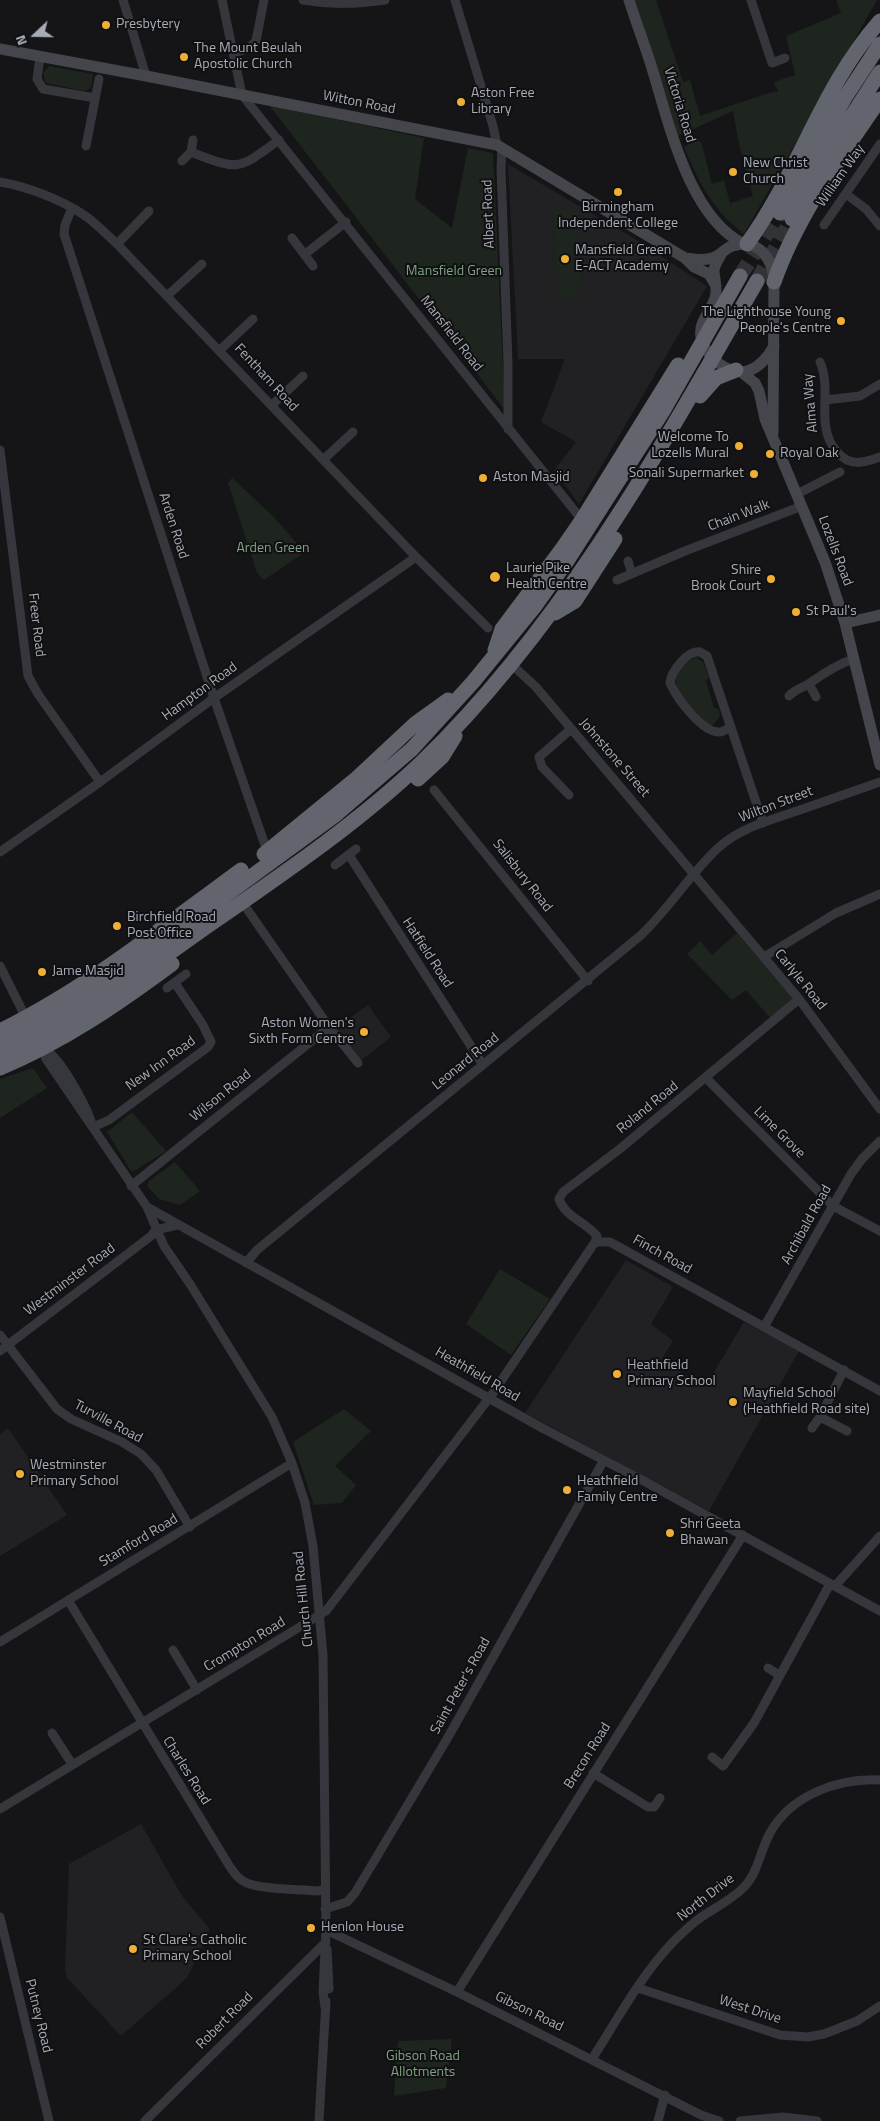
<!DOCTYPE html>
<html>
<head>
<meta charset="utf-8">
<style>
  body { margin:0 }
  #map { position:relative; width:880px; height:2121px; overflow:hidden; background:#151517; font-family:"Titillium Web",sans-serif }
  canvas { display:block }
  .north { position:absolute; left:10px; top:10px; width:50px; height:50px; -webkit-text-stroke:4px #101012; paint-order:stroke; rotate:249deg; font-size:14px; font-weight:700; line-height:20px; text-align:center; color:#a7acb7 }
  .north::after { content:''; display:block; margin:auto; width:18px; height:22px; background:#a7acb7; clip-path:polygon(50% 0,100% 100%,50% 72%,0 100%) }
</style>
</head>
<body>
<div id="map">
<canvas width="880" height="2121"></canvas>
<div class="north">N</div>
</div>
<script>
const g = document.querySelector('canvas').getContext('2d');
g.lineJoin = 'round';
function paint(path, color) { g.fillStyle = color; g.fill(path, 'evenodd'); }
function strokePath(path, color, width, dash) { g.strokeStyle = color; g.lineWidth = width; g.lineCap = dash ? 'butt' : 'round'; g.setLineDash(dash || []); g.stroke(path); }
function label(font, color, halo, rows, align = 'center') {
  g.font = font + ' "Titillium Web",sans-serif'; g.lineWidth = 4; g.setLineDash([]); g.textBaseline = 'middle'; g.strokeStyle = halo; g.fillStyle = color; for (const [text, x, y, turn = 0] of rows) {
    g.save(); g.translate(x, y); g.rotate((+turn || 0) * Math.PI / 180); g.textAlign = isNaN(turn) ? turn : align; if (halo) g.strokeText(text, 0, 0); g.fillText(text, 0, 0); g.restore();
  }
}
paint(new Path2D(`
  M508,164L630,236L707,286L579,504L554,470L576,442L541,422L565,359H518Z
  M368,1005L391,1037L360,1061L336,1028Z
  M626,1260L673,1287L651,1324L673,1341L661,1360L705,1387L744,1322L799,1351L709,1511L525,1413Z
  M8,1428L67,1515L0,1556V1434Z
  M141,1824L182,1896L210,1929L187,1978L121,2036L67,1978L65,1968L69,1864Z`), '#212124');
paint(new Path2D(`
  M635,0H656L683,82L690,80L700,116L772,92H778L774,82L795,75L786,36L841,13L836,0H877L744,234C714,212 698,181 684,147L698,140L702,144L712,184L724,180L730,203L753,196L739,144L733,111L676,137Z
  M49,66L93,74L91,88L84,91L46,83L43,73Z
  M269,105L424,138L415,199L452,228L468,148L493,153L505,410Z
  M553,209L578,210L582,292L558,303Z
  M232,478L273,516L301,548V555L264,580L257,573L228,483Z
  M696,657L703,662L709,677L706,681L714,708L719,709L720,716L713,725L707,724C688,701 654,678 696,657Z
  M737,933L794,999L770,1018L746,990L732,1000L687,954L700,941L712,955Z
  M33,1068L47,1088L0,1118V1079Z
  M132,1112L166,1151L136,1170L131,1171L107,1132Z
  M175,1162L200,1191L180,1205L159,1199L147,1186L149,1181Z
  M500,1269L550,1299L511,1355L466,1324Z
  M344,1409L371,1431L335,1466L356,1485L342,1503L314,1505L293,1442Z
  M452,2039L446,2088L394,2096L398,2041Z`), '#1d251e');
strokePath(new Path2D(`
  M740,276L780,213
  M757,281L792,219`), '#323337', 15, [15, 8]);
strokePath(new Path2D(`
  M123,0L146,76
  M222,0L242,95L582,520
  M303,0C332,5 356,4 385,0
  M455,0L493,126L497,145
  M751,0L772,63L785,58
  M233,53L248,49L256,41L264,0
  M40,57L37,79L43,89L95,98
  M86,146L99,79
  M502,148L501,169L508,363V429
  M191,152C239,171 238,170 279,140
  M182,161L191,152L193,140
  M0,182C28,187 60,199 84,215C96,223 106,234 117,244L416,557L488,628
  M846,194L866,209L880,226
  M72,208L65,225L64,234L214,698L267,851
  M824,225L880,144
  M292,238L313,266
  M117,244L149,211
  M305,254L346,222
  M168,295L202,264
  M220,350L253,319
  M820,362C833,391 814,426 837,452C850,467 864,463 880,457
  M825,400L860,396L880,384
  M272,405L303,376
  M0,450L28,676L38,694L100,782
  M324,459L353,432
  M797,494L840,472
  M628,561L632,574
  M617,580L685,551L802,506
  M511,664L536,687L799,999L880,1109
  M809,684L816,697
  M789,696C795,689 803,688 810,683C824,673 836,665 853,659
  M731,727C727,729 723,732 720,732C702,733 677,698 670,683C671,672 687,650 700,652C700,652 707,656 707,656L763,823
  M434,790L588,981
  M569,795L542,767L539,757L571,729
  M0,852L100,782L214,698L416,557
  M349,855L483,1065
  M335,865L356,849
  M247,909L329,1027L358,1063
  M764,957L836,913L880,894
  M0,966L27,1020
  M167,988L186,974
  M42,1044L46,1059L147,1207L544,1429L642,1480L880,1611
  M44,1049C59,1055 85,1104 91,1121
  M706,1078L833,1206L880,1231
  M93,1127L109,1120L208,1047L211,1042L203,1025L175,983
  M131,1186L329,1027
  M147,1207L164,1246L190,1284L272,1417L292,1463L305,1503L313,1546L323,1655L326,1930L323,1992L325,2007
  M595,1242H610L880,1391
  M246,1263L257,1250L640,936C669,909 689,875 718,848C740,828 770,820 797,811C825,801 852,792 880,782
  M764,1327L851,1174L862,1159L880,1141
  M0,1335L57,1409L71,1419L122,1442L141,1454L156,1470L190,1527
  M0,1351L151,1236L156,1230L177,1225
  M820,1417L847,1431
  M812,1428L820,1417L844,1370
  M835,1586L880,1536
  M68,1600L230,1867C235,1874 239,1880 247,1883C263,1890 300,1889 318,1891L325,1889
  M0,1642L292,1463
  M173,1650L197,1690
  M768,1668L779,1675
  M52,1733L72,1764
  M712,1757L723,1766L754,1723L830,1584
  M593,1773L648,1807H654L660,1798
  M0,1809L326,1611L493,1393L595,1242L597,1236C586,1222 565,1217 559,1199L563,1192L621,1148L799,999
  M325,1909L347,1902L355,1893L447,1739L604,1460
  M0,1917L49,2121
  M326,1930L457,1992L701,2115L719,2121
  M327,1949L329,1989
  M638,1988L780,2035L808,2037L824,2034L857,2021L880,2006
  M457,1992L743,1535
  M592,2059C617,2020 640,1977 672,1943C681,1934 692,1923 703,1916C715,1908 730,1900 741,1890C758,1875 759,1853 770,1833C791,1795 838,1778 880,1780
  M145,2121L326,1942
  M319,2121L326,2001
  M658,2121L665,2095
  M740,2121L783,2117L817,2121`), '#36373c', 9);
strokePath(new Path2D(`
  M629,0C636,22 644,43 651,65C668,119 688,217 744,244
  M0,49L146,76L497,145L685,258L694,267L709,274L716,286
  M722,253C719,258 715,264 714,270C714,279 718,288 715,298C711,311 698,322 701,337C704,356 730,378 750,370C761,366 769,355 774,346
  M685,258C694,259 704,261 712,258C720,256 724,249 732,246C758,238 773,258 774,282L773,433
  M740,371L755,383L759,391L765,419L825,562L845,623L880,765
  M845,623L880,615`), '#44464c', 11);
strokePath(new Path2D(`
  M780,213L844,99L880,44
  M792,219L830,150L880,72
  M747,244C798,174 822,86 880,21
  M774,282C797,216 841,156 880,99
  M700,396L716,378L736,370
  M555,613L575,601L615,539
  M495,650L502,629L562,549L582,520L678,365
  M418,779L442,757L455,736
  M264,854L357,778L416,723L448,700
  M0,1031C87,988 163,927 241,870
  M0,1045L56,1017L114,977L334,816L412,749L473,682L535,606L567,561L663,411L740,276
  M0,1055C13,1050 28,1046 41,1039C56,1031 69,1021 83,1012C124,986 163,958 202,930C277,878 356,825 422,762C564,624 660,450 757,281
  M0,1068C63,1042 118,1004 172,964`), '#62656d', 15);
for (const [x, y, r, color] of [
  [106,25,5,"#efaf35"],
  [184,57,5,"#efaf35"],
  [461,102,5,"#efaf35"],
  [733,172,5,"#efaf35"],
  [618,192,5,"#efaf35"],
  [565,259,5,"#efaf35"],
  [841,321,5,"#efaf35"],
  [739,446,5,"#efaf35"],
  [770,454,5,"#efaf35"],
  [754,474,5,"#efaf35"],
  [483,478,5,"#efaf35"],
  [495,577,6,"#efaf35"],
  [771,579,5,"#efaf35"],
  [796,612,5,"#efaf35"],
  [117,926,5,"#efaf35"],
  [42,972,5,"#efaf35"],
  [364,1032,5,"#efaf35"],
  [617,1374,5,"#efaf35"],
  [733,1402,5,"#efaf35"],
  [20,1474,5,"#efaf35"],
  [567,1490,5,"#efaf35"],
  [670,1533,5,"#efaf35"],
  [311,1928,5,"#efaf35"],
  [133,1949,5,"#efaf35"]
]) { const dot = new Path2D(); dot.arc(x, y, r, 0, 2 * Math.PI); g.fillStyle = color; g.fill(dot); strokePath(dot, '#101012', 2); }
label('14px', '#a7acb7', '#101012', [
  ["Presbytery",116,25],
  ["The Mount Beulah",194,49],
  ["Apostolic Church",194,65],
  ["Aston Free",471,94],
  ["Library",471,110],
  ["New Christ",743,164],
  ["Church",743,180],
  ["Birmingham",618,208,"center"],
  ["Independent College",618,224,"center"],
  ["Mansfield Green",575,251],
  ["E-ACT Academy",575,267],
  ["The Lighthouse Young",831,313,"right"],
  ["People's Centre",831,329,"right"],
  ["Welcome To",729,438,"right"],
  ["Lozells Mural",729,454,"right"],
  ["Royal Oak",780,454],
  ["Sonali Supermarket",744,474,"right"],
  ["Aston Masjid",493,478],
  ["Laurie Pike",506,569],
  ["Health Centre",506,585],
  ["Shire",761,571,"right"],
  ["Brook Court",761,587,"right"],
  ["St Paul's",806,612],
  ["Birchfield Road",127,918],
  ["Post Office",127,934],
  ["Jame Masjid",52,972],
  ["Aston Women's",354,1024,"right"],
  ["Sixth Form Centre",354,1040,"right"],
  ["Heathfield",627,1366],
  ["Primary School",627,1382],
  ["Mayfield School",743,1394],
  ["(Heathfield Road site)",743,1410],
  ["Westminster",30,1466],
  ["Primary School",30,1482],
  ["Heathfield",577,1482],
  ["Family Centre",577,1498],
  ["Shri Geeta",680,1525],
  ["Bhawan",680,1541],
  ["Henlon House",321,1928],
  ["St Clare's Catholic",143,1941],
  ["Primary School",143,1957]
], 'left');
label('14px', '#a7acb7', '#101012', [
  ["Witton Road",359,103,11],
  ["Victoria Road",679,105,73],
  ["William Way",841,176,-55],
  ["Albert Road",489,214,-92],
  ["Mansfield Road",451,334,52],
  ["Fentham Road",266,378,47],
  ["Alma Way",811,403,-95],
  ["Chain Walk",739,516,-21],
  ["Arden Road",173,526,72],
  ["Lozells Road",835,551,69],
  ["Freer Road",36,625,83],
  ["Hampton Road",200,692,-36],
  ["Johnstone Street",614,758,49],
  ["Wilton Street",776,805,-21],
  ["Salisbury Road",522,876,52],
  ["Hatfield Road",427,953,57],
  ["Carlyle Road",800,980,51],
  ["Leonard Road",466,1062,-39],
  ["New Inn Road",161,1064,-36],
  ["Wilson Road",221,1096,-39],
  ["Roland Road",648,1108,-39],
  ["Lime Grove",779,1133,45],
  ["Archibald Road",807,1225,-61],
  ["Finch Road",662,1255,29],
  ["Westminster Road",70,1280,-37],
  ["Heathfield Road",477,1375,30],
  ["Turville Road",108,1422,28],
  ["Stamford Road",139,1541,-31],
  ["Church Hill Road",304,1599,-96],
  ["Crompton Road",245,1645,-31],
  ["Saint Peter's Road",461,1686,-61],
  ["Brecon Road",588,1756,-58],
  ["Charles Road",186,1771,58],
  ["North Drive",706,1898,-38],
  ["West Drive",750,2010,18],
  ["Gibson Road",529,2012,26],
  ["Putney Road",38,2016,76],
  ["Robert Road",225,2021,-45]
]);
label('14px', '#7fa281', '#101012', [
  ["Mansfield Green",454,272],
  ["Arden Green",273,549],
  ["Gibson Road",423,2057],
  ["Allotments",423,2073]
]);
</script>
</body>
</html>
